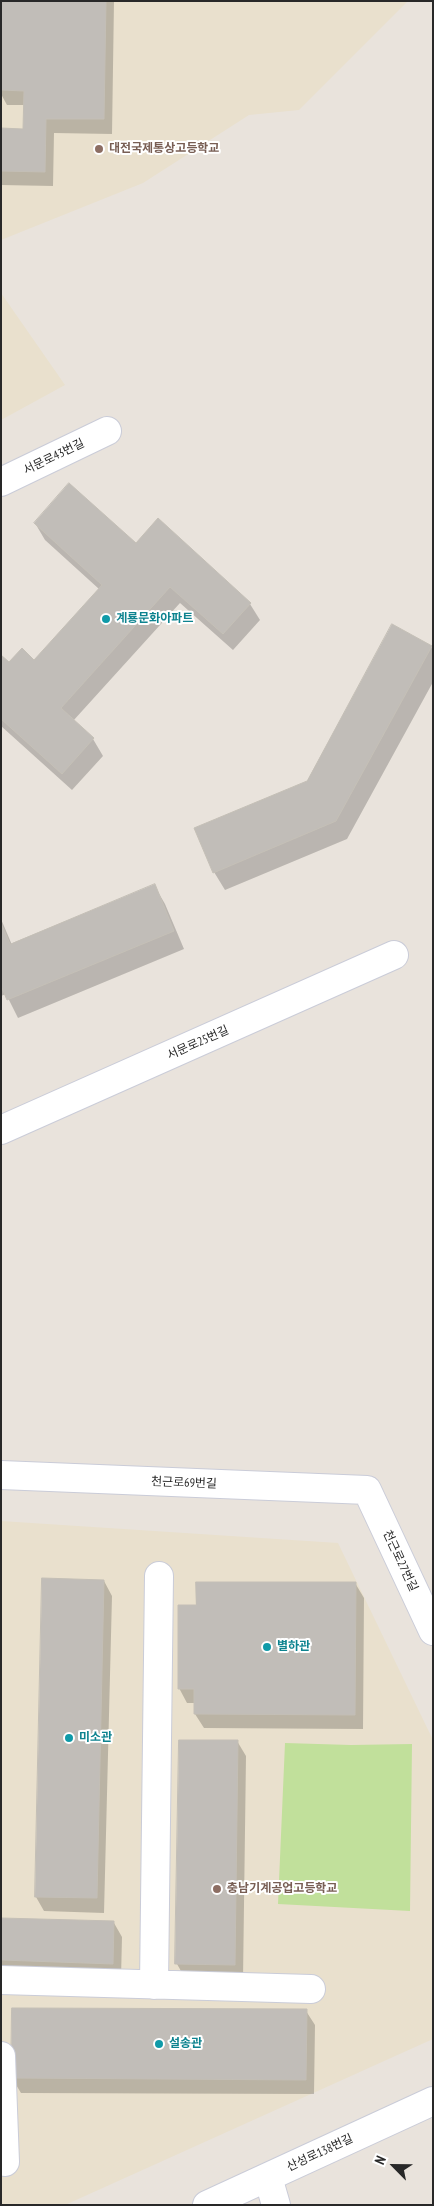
<!DOCTYPE html>
<html>
<head>
<meta charset="utf-8">
<style>
  body { margin:0 }
  #map { position:relative; width:434px; height:2206px; overflow:hidden; background:#e9e3dc; font-family:"PT Sans Narrow",sans-serif }
  canvas { display:block }
  .frame { position:absolute; inset:0; border:2px solid #282828; pointer-events:none }
  .north { position:absolute; left:369px; top:2141px; width:50px; height:50px; -webkit-text-stroke:4px #fff; paint-order:stroke; rotate:293deg; font-size:14px; font-weight:700; line-height:20px; text-align:center; color:#282828 }
  .north::after { content:''; display:block; margin:auto; width:18px; height:22px; background:#282828; clip-path:polygon(50% 0,100% 100%,50% 72%,0 100%) }
</style>
</head>
<body>
<div id="map">
<canvas width="434" height="2206"></canvas>
<div class="frame"></div>
<div class="north">N</div>
</div>
<script>
const g = document.querySelector('canvas').getContext('2d');
g.lineJoin = 'round';
function paint(path, color) { g.fillStyle = color; g.fill(path, 'evenodd'); }
function strokePath(path, color, width, dash) { g.strokeStyle = color; g.lineWidth = width; g.lineCap = dash ? 'butt' : 'round'; g.setLineDash(dash || []); g.stroke(path); }
function label(font, color, halo, rows, align = 'center') {
  g.font = font + ' "PT Sans Narrow","Noto Sans KR",sans-serif'; g.lineWidth = 4; g.setLineDash([]); g.textBaseline = 'middle'; g.strokeStyle = halo; g.fillStyle = color; for (const [text, x, y, turn = 0] of rows) {
    g.save(); g.translate(x, y); g.rotate((+turn || 0) * Math.PI / 180); g.textAlign = isNaN(turn) ? turn : align; if (halo) g.strokeText(text, 0, 0); g.fillText(text, 0, 0); g.restore();
  }
}
paint(new Path2D(`
  M1,1H408L299,110L249,115L143,183L1,240Z
  M1,293L65,385L1,420Z
  M1,1521L338,1543L433,1740V2039L65,2205H1Z`), '#e9e0cd');
paint(new Path2D(`
  M285,1743L351,1745L412,1744L410,1911L278,1904Z`), '#c1e09b');
paint(new Path2D(`
  M1,1H114L112,134L54,133L53,186L1,185V130H24L25,105H7L1,94Z
  M35,523L136,545L250,604L260,620L233,650L180,603L73,721L93,739L103,756L72,790L1,726V657L9,664L34,662L99,589L45,540Z
  M431,647L433,650V682L347,839L225,890L214,872L307,782Z
  M154,885L165,904L184,949L18,1018L6,994L1,996V919L12,945Z
  M104,1581L112,1596L104,1913L44,1911L36,1897Z
  M355,1583L364,1598L363,1729L204,1728L195,1714V1703H187L179,1688L197,1607Z
  M237,1741L246,1756L243,1979L185,1978L177,1964Z
  M1,1919L114,1923L122,1937L121,1978L1,1974Z
  M306,2011L315,2025L314,2094L21,2093L12,2078Z`), '#0003');
const building = new Path2D(`
  M1,1H106L104,119H46L45,172L1,171V128L23,129L24,91L1,90Z
  M69,483L136,543L158,518L251,603L223,634L170,587L61,708L94,738L62,774L1,719V655L9,662L22,648L34,660L102,585L34,523Z
  M392,624L432,646L336,821L213,873L194,828L307,781Z
  M155,884L174,931L7,1000L1,986V923L10,944Z
  M42,1578L104,1580L97,1898L35,1897Z
  M196,1582H356L355,1715L194,1714V1689H178V1605H196Z
  M179,1740H238L235,1965L175,1964Z
  M1,1918L114,1921L113,1964L1,1960Z
  M12,2008L307,2009L306,2080L11,2078Z`);
paint(building, '#c1bdb8');
strokePath(building, '#c4bfb6', 1);
const minor = new Path2D(`
  M1,482L107,431
  M1,1130L394,955
  M1,1475L367,1490L433,1631
  M1,1980L311,1989
  M154,1985L159,1576
  M1,2056L5,2162
  M268,2177L276,2205
  M207,2205L433,2101`);
strokePath(minor, '#caccd8', 30);
strokePath(minor, '#fff', 28);
for (const [x, y, r, color] of [
  [99,149,5,"#8d6e63"],
  [106,619,5,"#0f9aa8"],
  [267,1647,5,"#0f9aa8"],
  [69,1738,5,"#0f9aa8"],
  [217,1889,5,"#8d6e63"],
  [159,2044,5,"#0f9aa8"]
]) { const dot = new Path2D(); dot.arc(x, y, r, 0, 2 * Math.PI); g.fillStyle = color; g.fill(dot); strokePath(dot, '#fff', 2); }
label('bold 12px', '#785e54', '#fff', [
  ["대전국제통상고등학교",109,149],
  ["충남기계공업고등학교",227,1889]
], 'left');
label('12px', '#282828', '#fff', [
  ["서문로43번길",54,457,-26],
  ["서문로25번길",198,1043,-24],
  ["천근로69번길",184,1483,2],
  ["천근로27번길",400,1561,65],
  ["산성로138번길",320,2153,-25]
]);
label('bold 12px', '#0d838f', '#fff', [
  ["계룡문화아파트",116,619],
  ["별하관",277,1647],
  ["미소관",79,1738],
  ["설송관",169,2044]
], 'left');
</script>
</body>
</html>
